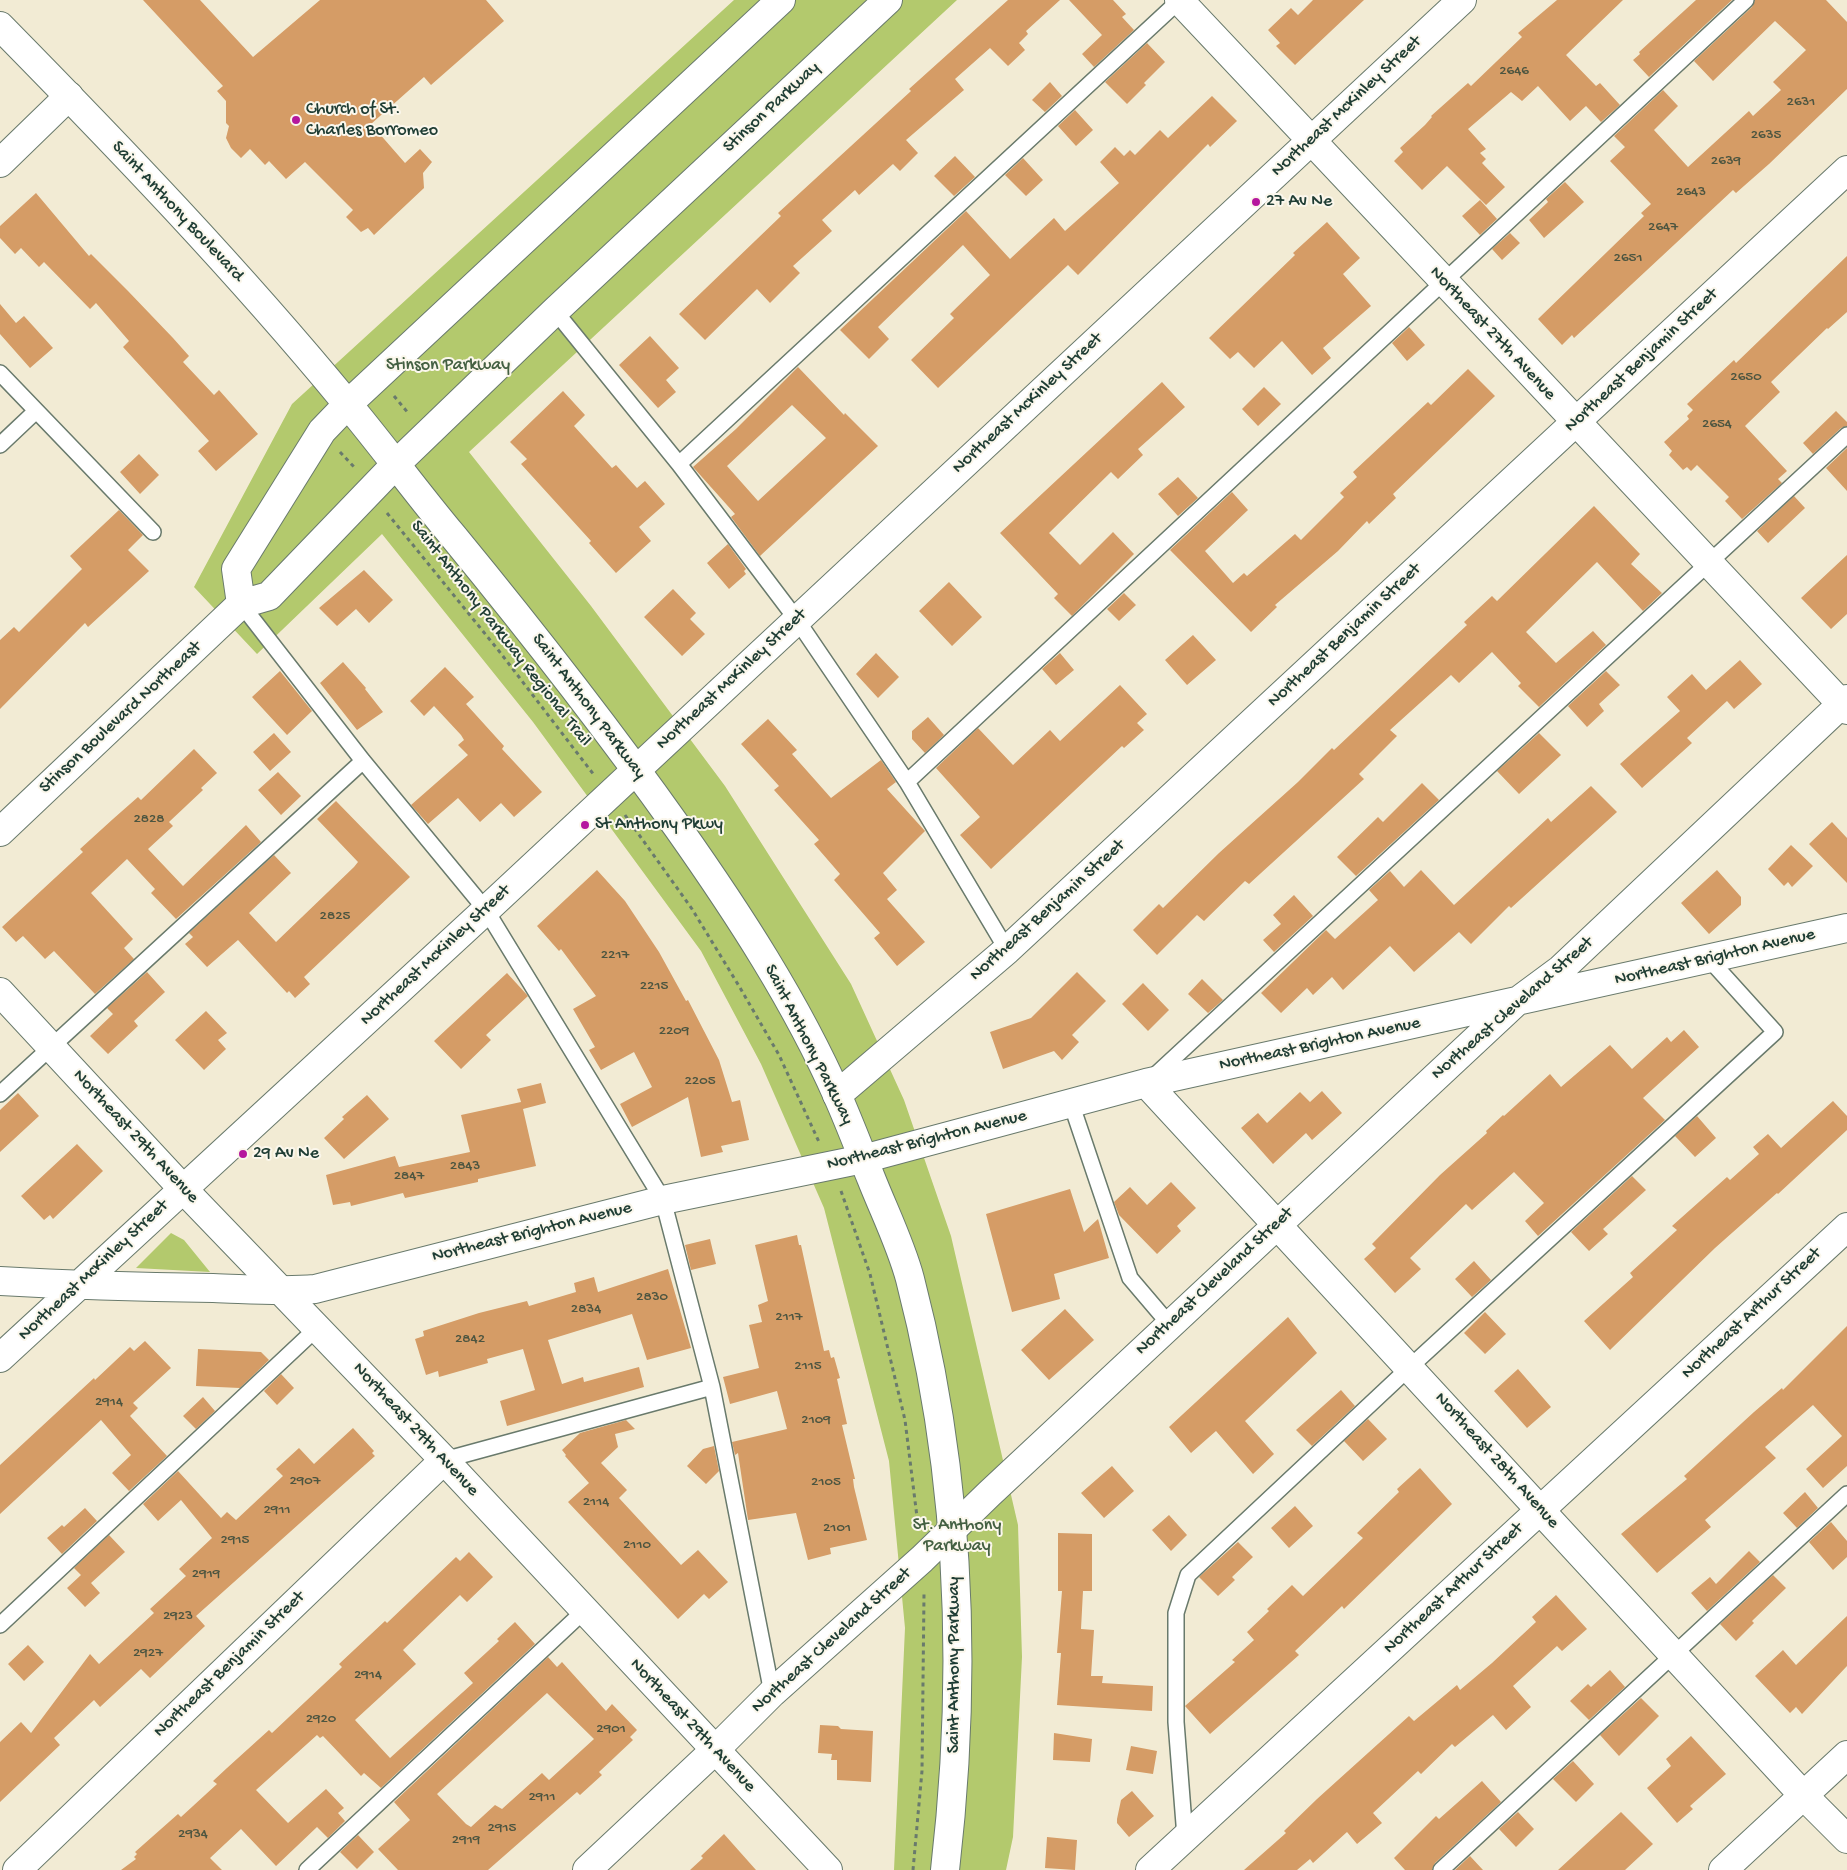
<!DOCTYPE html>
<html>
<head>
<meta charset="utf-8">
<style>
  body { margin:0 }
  canvas { display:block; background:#f2ebd4 }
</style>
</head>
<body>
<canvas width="1847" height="1870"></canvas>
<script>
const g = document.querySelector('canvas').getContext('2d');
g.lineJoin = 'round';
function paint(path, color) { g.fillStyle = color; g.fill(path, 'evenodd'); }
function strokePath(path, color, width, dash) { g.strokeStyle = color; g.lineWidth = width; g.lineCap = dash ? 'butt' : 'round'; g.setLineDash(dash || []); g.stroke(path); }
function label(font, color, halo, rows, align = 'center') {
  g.font = font + ' "Gochi Hand",sans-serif'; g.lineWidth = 4; g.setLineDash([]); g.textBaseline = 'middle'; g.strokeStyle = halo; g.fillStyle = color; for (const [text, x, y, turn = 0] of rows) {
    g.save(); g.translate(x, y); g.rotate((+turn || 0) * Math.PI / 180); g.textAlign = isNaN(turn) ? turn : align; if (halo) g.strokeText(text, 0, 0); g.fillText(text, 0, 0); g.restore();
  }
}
paint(new Path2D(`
  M734,0H957L469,452L591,606L725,786L851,984L904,1100L951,1236L1018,1525L1022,1657L1013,1837L1006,1870H894L905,1628L889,1461L824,1208L761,1064L701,951L533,722L382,534L257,654L194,587L292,404Z
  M171,1233L184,1240L210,1272L136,1268Z`), '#b3c96d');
paint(new Path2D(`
  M143,0H200L253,57L320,0H486L504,21L431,85L424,77L371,124L405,163L420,149L432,162L423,173L424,188L374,235L368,228L361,232L346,217L353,210L305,162L286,179L269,161L265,165L250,149L241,158L231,148L226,138L229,126L226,123V101L217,91L223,86Z
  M1008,0H1060L1026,31L1028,34L1019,43L1025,50L1008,66L990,48L955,79L964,90L906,140L918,153L900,171L893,164L859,195L855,190L822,220L832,231L793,266L800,273L770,303L757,289L705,340L679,314L781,216L778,213L911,91L909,89Z
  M1069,0H1113L1126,14L1122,17L1134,30L1094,67L1082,54L1102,35Z
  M1313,0H1364L1295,65L1276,46L1280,43L1268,30L1291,8L1298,15Z
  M1557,0H1623L1566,55L1596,86L1600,83L1620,105L1601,122L1586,106L1570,121L1538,86L1522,101L1511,92L1468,129L1486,149L1480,153L1486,159L1482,163L1505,187L1486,205L1447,166L1422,190L1394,161L1403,152L1400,148L1425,125L1432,117L1431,116L1468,83L1471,86L1522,37L1518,33Z
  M1696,0H1732L1649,77L1633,60L1640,54L1639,52Z
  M1755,0H1826L1847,22V89L1769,164L1736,193L1733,190L1574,338L1572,335L1562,345L1538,319L1644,216L1641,213L1651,204L1610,161L1625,147L1614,136L1663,90L1678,106L1654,130L1688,167L1749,111L1753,116L1781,90L1773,82L1806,50L1775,21L1713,81L1694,61L1752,7Z
  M1147,43L1165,62L1144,83L1146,85L1127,104L1105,82Z
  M1050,82L1062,96L1045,112L1032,100Z
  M1212,96L1237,121L1210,147L1208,144L1078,275L1068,265L938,388L911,360L954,318L950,314L990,275L963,245L878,327L889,339L869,359L840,330L966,211L1010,259L1054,218L1065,231L1119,183L1100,162L1115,147L1124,156L1130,150L1135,155L1160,130L1168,138Z
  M1075,110L1093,130L1076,146L1058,126Z
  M955,156L975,177L954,196L934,176Z
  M1023,158L1043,180L1026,196L1005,175Z
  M1565,182L1584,202L1544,238L1529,220L1548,202L1546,199Z
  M36,193L89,256L91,254L128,291L173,338L189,356L183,362L214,395L219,390L258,434L216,471L198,451L209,441L123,347L129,341L96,303L90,309L44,262L39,267L21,248L15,254L0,238V226Z
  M1480,200L1497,219L1480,235L1462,216Z
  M1327,222L1360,258L1343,274L1371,306L1323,348L1331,358L1312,375L1282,341L1254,368L1238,352L1230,359L1209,338L1295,255L1293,253Z
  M1510,233L1520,243L1502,260L1492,249Z
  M1847,256V312L1828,329L1827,328L1771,382L1780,392L1745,426L1787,471L1778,479L1782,483L1742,519L1725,501L1729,497L1697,465L1691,471L1687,467L1683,470L1669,455L1672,451L1664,442L1689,419L1687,416L1693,410L1687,404L1734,360L1736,363Z
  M0,304L16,323L24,316L53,348L30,368L0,334Z
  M1409,327L1425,345L1407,361L1392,343Z
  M650,336L679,368L666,380L676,392L658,408L619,365Z
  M798,367L844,415L845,413L878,446L760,556L731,517L735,514L693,467L736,429ZM792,405L826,438L758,501L727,466Z
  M1468,369L1495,396L1393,494L1396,498L1369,524L1367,521L1338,551L1275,605L1277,607L1251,632L1170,550L1232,492L1248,510L1205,551L1233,583L1244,573L1247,576L1295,534L1301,540L1344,497L1340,493L1357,477L1353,472L1428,402L1431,405Z
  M1162,382L1185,407L1138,449L1143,455L1118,479L1111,472L1049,533L1080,565L1113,532L1134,554L1072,616L1054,598L1058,594L1000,533Z
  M1264,387L1281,404L1258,426L1242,409Z
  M563,391L585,415L574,426L612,468L616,465L637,488L645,481L665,504L639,527L651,541L616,573L589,543L591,541L521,464L527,459L510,442Z
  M1836,411L1847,422V426L1841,428L1813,454L1803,443Z
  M1847,448V491L1826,468Z
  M139,454L159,475L140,494L120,472Z
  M1178,477L1198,498L1178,516L1158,494Z
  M1794,496L1805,508L1768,543L1757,531Z
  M1594,506L1640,554L1631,564L1662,593L1643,611L1597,562L1526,632L1556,663L1593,631L1606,645L1539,707L1518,686L1521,683L1492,652L1459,683L1451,675L1390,730L1397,736L1359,774L1364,779L1249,884L1245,881L1204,921L1197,915L1157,955L1133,930L1159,904L1163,908L1219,853L1298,782L1332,748L1334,750L1434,656L1467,625L1464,622L1492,596L1497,601Z
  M119,510L143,535L128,550L149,571L88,627L85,623L0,709V640L14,627L19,632L82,569L70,556Z
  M728,544L746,569L744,571L746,574L729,589L707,563Z
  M1847,555V614L1831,629L1801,598Z
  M364,570L393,600L369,623L356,609L337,626L319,608Z
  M949,582L982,617L952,646L919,611Z
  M673,589L696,613L690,619L705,634L682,656L644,617Z
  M1124,593L1136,605L1119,621L1107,609Z
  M1193,635L1216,660L1187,685L1165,660Z
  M876,653L899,677L878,698L856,674Z
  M1060,653L1074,670L1056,685L1042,669Z
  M1740,660L1762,684L1734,709L1727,701L1687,738L1692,743L1642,788L1620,764L1680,711L1667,697L1692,674L1706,690Z
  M343,662L366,688L365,689L383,712L357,730L320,683Z
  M445,667L474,697L466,704L504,746L502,749L542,792L514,817L501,803L480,822L458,798L428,824L411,805L468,755L458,745L464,740L461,735L434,706L424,716L410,701Z
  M280,671L312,711L287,735L252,697Z
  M1606,671L1620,685L1599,704L1604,711L1587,727L1568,706Z
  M1120,685L1147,714L1137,723L1144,730L1124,748L1122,746L991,869L960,835L980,817L936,768L978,728L1013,765L1050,730L1060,741Z
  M928,717L944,735L925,753L912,739V731Z
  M768,719L797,750L792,754L831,798L881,760L896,782L887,789L925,831L883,873L897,890L887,899L925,942L897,966L874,938L880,933L834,880L840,874L814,844L819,840L774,790L779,786L741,744Z
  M274,733L291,752L270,771L253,752Z
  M1539,733L1561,755L1519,794L1497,771Z
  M194,749L217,773L201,788L203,790L169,822L173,826L148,849L183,886L246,825L261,842L176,919L151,893L155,889L127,859L91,893L133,939L124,948L134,959L95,994L54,951L45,959L23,936L16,942L2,927L83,852L80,849L113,819L138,797L141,800Z
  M278,772L301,796L281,815L258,790Z
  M1422,783L1439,800L1356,876L1337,857L1378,817L1383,822Z
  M1591,786L1617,812L1511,908L1509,906L1471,944L1459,932L1414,972L1390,946L1343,990L1332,977L1313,995L1307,988L1281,1013L1261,993L1326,930L1335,939L1378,900L1369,890L1390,871L1404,887L1421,870L1454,905L1548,818L1551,822Z
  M336,801L410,877L304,977L310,984L295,998L289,991L287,993L238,940L207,967L185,944L193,937L189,933L274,855L291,873L249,913L276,942L354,867L358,862L317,819Z
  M1832,822L1847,838V883L1809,844Z
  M1791,845L1813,866L1792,887L1788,882L1784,886L1768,869Z
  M597,870L625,901L659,952L686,1001L688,1000L719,1060L732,1102L740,1100L749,1140L721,1146L723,1152L701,1157L688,1097L632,1127L620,1104L652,1087L634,1052L601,1070L589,1050L595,1047L573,1009L596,996L561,949L559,951L537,926Z
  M1717,870L1741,897V905L1709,934L1681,903Z
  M1294,895L1313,916L1274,952L1263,940L1281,924L1273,915Z
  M147,972L165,992L134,1021L138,1026L108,1054L90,1036L113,1014L107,1008Z
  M1077,972L1106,1001L1072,1035L1079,1042L1062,1060L1054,1051L1003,1069L990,1032L1031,1018Z
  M507,973L528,996L486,1035L491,1040L461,1069L434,1041Z
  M1202,979L1223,1000L1208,1013L1188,994Z
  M1143,983L1169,1010L1148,1031L1122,1004Z
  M206,1011L227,1033L218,1040L226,1049L204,1070L175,1040Z
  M1684,1030L1699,1047L1643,1098L1665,1120L1538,1236L1525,1221L1544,1203L1514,1172L1472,1210L1466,1204L1410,1258L1421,1269L1395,1293L1364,1259L1376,1248L1372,1244L1440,1175L1487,1133L1486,1131L1503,1115L1504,1116L1550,1074L1561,1087L1610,1045L1632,1069L1667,1037L1671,1042Z
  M541,1083L546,1103L523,1109L536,1166L478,1179V1182L405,1198L403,1193L351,1206L350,1202L333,1205L326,1175L395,1156L399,1167L470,1152L461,1115L521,1102L517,1089Z
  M1322,1091L1342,1113L1312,1140L1306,1133L1273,1164L1241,1128L1258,1113L1267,1123L1300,1092L1310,1102Z
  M18,1093L39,1116L0,1152V1110Z
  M367,1095L389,1119L344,1159L324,1138L344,1119L342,1117Z
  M1833,1101L1847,1116V1130L1778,1194L1777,1193L1715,1248L1610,1350L1584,1321L1633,1277L1630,1273L1677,1230L1672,1226L1727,1177L1730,1180L1759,1154L1753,1147L1768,1134L1781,1148Z
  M1697,1116L1716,1138L1695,1157L1675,1136Z
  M77,1144L103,1171L53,1219L50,1215L44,1220L21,1196Z
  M1632,1176L1646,1190L1603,1229L1608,1234L1589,1251L1571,1232Z
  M1171,1182L1196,1208L1177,1226L1181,1231L1157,1254L1119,1215L1114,1202L1130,1187L1147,1205Z
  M1070,1189L1084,1232L1098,1219L1109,1258L1054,1274L1060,1299L1012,1312L986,1214Z
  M797,1235L799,1245H801L824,1351L829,1350L831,1358L834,1357L840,1378L837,1379L847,1424L842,1425L855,1479H853L854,1487L867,1540L830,1548L831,1554L808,1560L796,1513L748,1520L738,1453L735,1455L732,1442L787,1429L777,1391L730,1404L723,1377L759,1368L749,1325L762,1322L758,1305L768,1301L755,1245Z
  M710,1239L716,1264L691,1270L685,1245Z
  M1474,1261L1491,1280L1472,1297L1455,1279Z
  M668,1269L691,1348L647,1360L632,1314L548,1340L562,1384L583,1377L584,1382L639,1367L644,1387L507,1426L500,1401L535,1390L523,1349L487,1359L488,1363L439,1377L438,1371L426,1375L415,1339L424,1336L423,1331L479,1313L527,1301L529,1306L576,1292L574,1283L594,1277L598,1292Z
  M1065,1309L1094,1340L1049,1380L1021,1350Z
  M1485,1312L1506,1334L1485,1354L1464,1333Z
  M1288,1317L1317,1353L1245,1421L1274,1454L1253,1474L1216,1431L1191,1453L1169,1427Z
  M1847,1326V1466L1823,1488L1806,1469L1842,1436L1813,1405L1765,1447L1776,1458L1705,1520L1711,1527L1657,1573L1621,1534L1687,1479L1684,1476L1754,1412L1782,1388L1783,1390Z
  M145,1341L171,1368L133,1403L138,1408L130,1416L167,1456L129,1491L112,1473L131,1455L101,1420L0,1514V1465L94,1378L95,1380L130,1347L134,1351Z
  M198,1349L261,1352L269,1360L240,1388L196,1386Z
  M1518,1369L1551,1407L1527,1428L1494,1391Z
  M281,1374L294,1388L277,1405L264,1391Z
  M1341,1390L1355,1406L1312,1446L1296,1430Z
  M203,1397L215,1411L196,1429L183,1416Z
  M1368,1419L1387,1439L1363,1461L1344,1441Z
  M626,1420L635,1429L615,1434L618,1447L601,1463L627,1490L619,1498L681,1565L698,1550L728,1582L709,1599L704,1594L678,1619L568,1502L589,1483L565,1456L566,1455L562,1450L580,1433Z
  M353,1428L374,1451L372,1453L375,1456L196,1616L205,1626L150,1678L141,1669L100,1707L94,1700L54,1738L60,1745L0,1802V1742L21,1722L31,1733L90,1654L99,1664L154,1613L150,1609L186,1576L179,1569L212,1538L181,1500L158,1521L143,1504L178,1471L221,1518L227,1512L236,1520L283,1476L276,1469L299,1448L314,1464Z
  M714,1446L719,1471L706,1484L687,1466L703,1449Z
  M1112,1466L1134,1491L1104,1518L1081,1493Z
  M1420,1468L1452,1504L1344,1609L1342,1606L1295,1651L1299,1655L1210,1734L1185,1706L1235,1662L1232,1660L1254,1640L1247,1632L1269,1611L1267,1609L1292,1585L1303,1596L1363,1538L1357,1533L1399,1492L1397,1489Z
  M1805,1492L1818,1508L1797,1528L1783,1513Z
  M1295,1506L1313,1526L1289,1548L1271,1528Z
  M85,1508L97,1521L62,1554L47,1538L62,1525L64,1527Z
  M1169,1515L1187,1535L1171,1551L1152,1530Z
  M1831,1522L1847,1541V1557L1833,1570L1809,1542Z
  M1058,1533L1092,1534V1591H1083L1081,1629L1094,1630L1091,1676H1103L1102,1683L1153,1686L1152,1711L1057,1705L1061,1653H1057L1062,1591H1058Z
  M109,1535L125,1552L91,1583L100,1593L85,1607L67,1588L81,1575L74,1568Z
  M1238,1542L1253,1557L1232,1577L1235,1580L1218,1596L1199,1577Z
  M1749,1551L1760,1562L1707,1611L1691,1593L1710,1577L1716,1584Z
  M469,1552L493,1577L467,1602L460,1595L403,1650L416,1664L355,1720L390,1758L473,1683L464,1673L499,1641L497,1639L515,1622L535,1644L381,1788L364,1773L361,1776L323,1736L320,1738L317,1735L256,1790L288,1823L326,1789L344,1808L338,1813L345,1821L328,1838L317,1827L276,1866L241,1829L210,1858L222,1870H121L136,1859L134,1857L137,1854L135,1852L178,1814L181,1817L217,1784L213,1781L227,1768L269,1730L272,1733L339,1670L342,1667L339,1664L385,1621L387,1623L456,1557L460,1561Z
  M1773,1575L1786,1588L1752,1621L1754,1623L1736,1641L1720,1624Z
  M1556,1595L1587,1629L1562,1651L1557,1646L1513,1686L1531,1707L1506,1730L1493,1715L1455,1747L1452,1744L1421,1774L1418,1771L1373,1813L1382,1823L1357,1844L1347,1832L1313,1863L1310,1859L1297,1870H1244L1286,1833L1284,1831L1317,1799L1409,1716L1414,1721L1457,1685L1460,1690L1492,1663L1536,1622L1532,1617Z
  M1847,1616V1666L1802,1714L1796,1707L1790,1713L1755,1676L1783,1650L1796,1665Z
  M28,1645L44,1662L24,1681L8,1664Z
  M548,1657L557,1667L562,1662L606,1711L612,1704L637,1730L630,1737L633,1740L599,1772L602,1775L580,1795L577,1792L488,1870H398L378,1849L410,1820L394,1802ZM547,1693L594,1739L549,1780L542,1773L502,1809L495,1805L471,1827L466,1824L437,1794Z
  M1610,1670L1625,1687L1589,1720L1570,1701L1588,1684L1591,1687Z
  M1641,1698L1659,1716L1619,1756L1600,1735Z
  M820,1725L838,1726L841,1729L873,1731L871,1782L837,1780V1760H831L832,1754L818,1753Z
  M1054,1733L1092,1739L1090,1762L1053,1760Z
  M1691,1736L1726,1774L1690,1806L1693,1809L1677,1823L1647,1788L1671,1766L1666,1759Z
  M1131,1746L1157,1751L1153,1774L1126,1770Z
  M1573,1761L1594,1784L1576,1802L1553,1779Z
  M1482,1781L1501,1802L1435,1863L1432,1870H1405L1394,1858L1436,1816L1439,1819Z
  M1132,1791L1154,1816L1129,1837L1117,1823V1819L1121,1800Z
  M1518,1812L1534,1829L1516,1847L1499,1829Z
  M1621,1812L1653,1844L1625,1870H1558Z
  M724,1834L756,1870H690L703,1858L701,1856Z
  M358,1835L374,1852L357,1869L340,1852Z
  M1047,1837L1077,1840L1075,1870L1045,1868Z
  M1470,1856L1483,1870H1455Z`), '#d59c66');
const lane = new Path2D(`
  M555,311L679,464L797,620L907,782L1007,950
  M0,373L153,532
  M0,445L36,411
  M679,464L1180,0
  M241,604L363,761L486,910L663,1200L712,1387L772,1693
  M907,782L1746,0
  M1151,1079L1847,435
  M0,1094L363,761
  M1071,1103L1130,1278L1170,1325
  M444,1460L712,1387
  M0,1625L317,1328
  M1185,1837L1176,1722V1613L1188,1575L1410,1367L1775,1032L1709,959
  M307,1870L584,1611
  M1441,1870L1847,1494`);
const street = new Path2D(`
  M1179,0C1403,235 1624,474 1847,710
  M0,163L69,96
  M348,404L781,0
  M395,465L555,311L888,0
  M1146,1083L1803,1795L1847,1839
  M837,1095L1007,950L1847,170
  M0,1281C71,1285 142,1287 213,1288C247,1289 281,1292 315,1289L663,1200L863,1159L1146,1083L1847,928
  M0,1358L486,910L1462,0
  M17,1870L444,1460
  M587,1870L715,1750L772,1693L922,1559L989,1494L1515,1003L1561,969L1847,699
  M1150,1870L1847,1227
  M1723,1870L1847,1755`);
const secondary = new Path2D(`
  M0,26C119,147 237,270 345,401C382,445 416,492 453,536C531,631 607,728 678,828C738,913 796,1002 838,1097C850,1124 860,1151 871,1178C884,1211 901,1245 910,1279C960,1471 968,1673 945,1870
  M241,604L236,569L322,431L348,404
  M0,832L241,604L269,596L395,465
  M0,992L183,1189L444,1460L828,1870`);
strokePath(lane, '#697a6c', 18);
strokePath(street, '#697a6c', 30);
strokePath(secondary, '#697a6c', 30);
strokePath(new Path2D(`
  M394,396L409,414
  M340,452L355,468
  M387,513L499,651L594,775
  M625,815L692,909L739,986L779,1055L819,1142
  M841,1191L870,1274L905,1420L918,1525
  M913,1870L922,1771L924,1594`), '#697a6c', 3, [4, 4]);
strokePath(lane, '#fff', 15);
strokePath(street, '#fff', 28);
strokePath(secondary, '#fff', 28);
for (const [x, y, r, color] of [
  [296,120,5,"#b5179e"],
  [1256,202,5,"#b5179e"],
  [585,825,5,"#b5179e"],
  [243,1154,5,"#b5179e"]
]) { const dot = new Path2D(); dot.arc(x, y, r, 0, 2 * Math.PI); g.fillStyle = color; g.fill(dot); strokePath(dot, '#fbf7ec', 2); }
label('15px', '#4c5540', null, [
  ["2646",1514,72],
  ["2631",1801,103],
  ["2635",1766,136],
  ["2639",1726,162],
  ["2643",1691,193],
  ["2647",1663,228],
  ["2651",1628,259],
  ["2650",1746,378],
  ["2654",1717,425],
  ["2828",149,820],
  ["2825",335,917],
  ["2217",615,956],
  ["2215",654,987],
  ["2209",674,1032],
  ["2205",700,1082],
  ["2843",465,1167],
  ["2847",409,1177],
  ["2830",652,1298],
  ["2834",586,1310],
  ["2117",789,1318],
  ["2842",470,1340],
  ["2115",808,1367],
  ["2914",109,1403],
  ["2109",816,1421],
  ["2907",305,1482],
  ["2105",826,1483],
  ["2114",596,1503],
  ["2911",277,1511],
  ["2101",837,1529],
  ["2915",235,1541],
  ["2110",637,1546],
  ["2919",206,1575],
  ["2923",178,1617],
  ["2927",148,1654],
  ["2914",368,1676],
  ["2920",321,1720],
  ["2901",611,1730],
  ["2911",542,1798],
  ["2915",502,1829],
  ["2934",193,1835],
  ["2919",466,1841]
]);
label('18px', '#1f3d34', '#fbf7ec', [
  ["Northeast McKinley Street",1347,107,-43],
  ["Stinson Parkway",772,108,-43],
  ["Saint Anthony Boulevard",177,212,47],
  ["Northeast 27th Avenue",1492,334,47],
  ["Northeast Benjamin Street",1642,361,-43],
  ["Northeast McKinley Street",1028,404,-43],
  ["Saint Anthony Parkway Regional Trail",500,634,52],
  ["Northeast Benjamin Street",1345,636,-43],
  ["Northeast McKinley Street",732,680,-43],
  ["Saint Anthony Parkway",588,707,53],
  ["Stinson Boulevard Northeast",121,718,-43],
  ["Northeast Benjamin Street",1048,911,-42],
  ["Northeast McKinley Street",436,956,-43],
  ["Northeast Brighton Avenue",1715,958,-13],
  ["Northeast Cleveland Street",1513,1009,-41],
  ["Saint Anthony Parkway",808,1045,63],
  ["Northeast Brighton Avenue",1320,1045,-12],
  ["Northeast 29th Avenue",135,1137,47],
  ["Northeast Brighton Avenue",927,1141,-14],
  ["Northeast Brighton Avenue",532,1233,-14],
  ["Northeast McKinley Street",94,1271,-43],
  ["Northeast Cleveland Street",1215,1282,-43],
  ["Northeast Arthur Street",1752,1314,-43],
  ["Northeast 29th Avenue",415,1430,47],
  ["Northeast 28th Avenue",1496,1461,48],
  ["Northeast Arthur Street",1454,1589,-43],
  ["Northeast Cleveland Street",832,1641,-42],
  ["Northeast Benjamin Street",230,1665,-44],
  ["Saint Anthony Parkway",955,1665,-90],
  ["Northeast 29th Avenue",692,1726,47]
]);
label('18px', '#1f3d34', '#fbf7ec', [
  ["Church of St.",306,110],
  ["Charles Borromeo",306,131],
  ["27 Av Ne",1266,202],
  ["St Anthony Pkwy",595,825],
  ["29 Av Ne",253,1154]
], 'left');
label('18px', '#446042', '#fbf7ec', [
  ["Stinson Parkway",448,366],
  ["St. Anthony",957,1526],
  ["Parkway",957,1547]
]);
</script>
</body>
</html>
